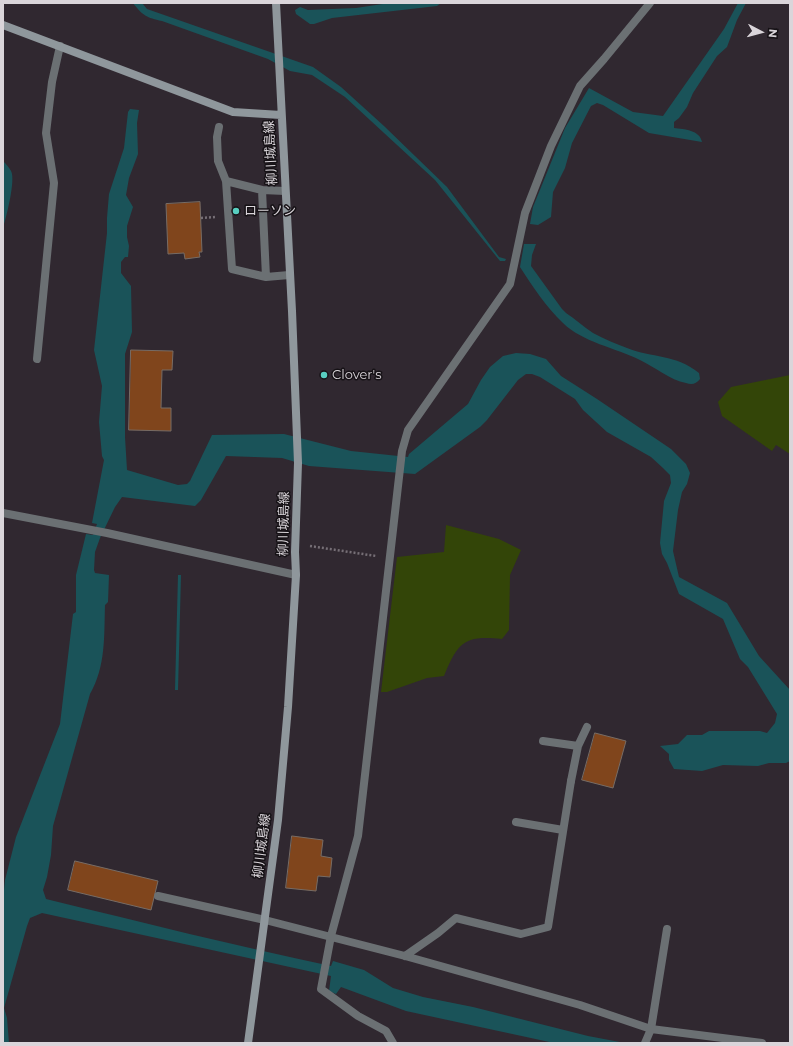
<!DOCTYPE html>
<html>
<head>
<meta charset="utf-8">
<style>
  body { margin:0 }
  #map { position:relative; width:793px; height:1046px; overflow:hidden; background:#302830; font-family:Montserrat,sans-serif }
  canvas { display:block }
  .frame { position:absolute; inset:0; border:4px solid #dad5da; pointer-events:none }
  .north { position:absolute; left:741px; top:12px; width:40px; height:40px; -webkit-text-stroke:3px #161216; paint-order:stroke; rotate:96deg; font-size:11px; font-weight:700; line-height:16px; text-align:center; color:#dad5da }
  .north::after { content:''; display:block; margin:auto; width:14px; height:18px; background:#dad5da; clip-path:polygon(50% 0,100% 100%,50% 72%,0 100%) }
</style>
</head>
<body>
<div id="map">
<canvas width="793" height="1046"></canvas>
<div class="frame"></div>
<div class="north">N</div>
</div>
<script>
const g = document.querySelector('canvas').getContext('2d');
g.lineJoin = 'round';
function paint(path, color) { g.fillStyle = color; g.fill(path, 'evenodd'); }
function strokePath(path, color, width, dash) { g.strokeStyle = color; g.lineWidth = width; g.lineCap = dash ? 'butt' : 'round'; g.setLineDash(dash || []); g.stroke(path); }
function label(font, color, halo, rows, align = 'center') {
  g.font = font + ' Montserrat,"Noto Sans JP",sans-serif'; g.lineWidth = 3; g.setLineDash([]); g.textBaseline = 'middle'; g.strokeStyle = halo; g.fillStyle = color; for (const [text, x, y, turn = 0] of rows) {
    g.save(); g.translate(x, y); g.rotate((+turn || 0) * Math.PI / 180); g.textAlign = isNaN(turn) ? turn : align; if (halo) g.strokeText(text, 0, 0); g.fillText(text, 0, 0); g.restore();
  }
}
paint(new Path2D(`
  M790,375V454L776,445L772,451L722,416L718,402L731,387Z
  M446,525L499,539L521,550L510,575L509,630L502,639C463,635 458,643 444,676L427,678L387,692H381L397,557L444,552Z`), '#334508');
paint(new Path2D(`
  M133,3H142L147,9L313,67L341,87L384,126L447,187L499,257L506,259L505,261H500L435,180L345,97L312,75L290,71L268,59L162,21C147,18 142,15 133,3Z
  M389,3H441L437,6L332,18L314,24H310L296,14L295,10L300,7L308,10L356,8Z
  M738,3H746L737,20L727,47L717,56L693,93L687,107L679,118L674,122V128C684,129 700,130 702,142L649,133L603,105L597,103L591,106L572,143L565,168L553,192L551,217L538,225L530,224L533,207L565,128L589,88L633,112L663,116L724,29Z
  M130,109L139,110L137,123L138,154L129,178L126,195L133,207L127,226V237L129,246L128,257H125L121,262V273L131,286L132,332L125,354V437L127,470L178,485L187,484L190,481L212,435L284,434L351,451L408,457L409,454L468,404L481,380L490,367L503,356L516,353L530,354L546,359L561,376L597,399L671,449L686,464L690,473L687,484L682,492L678,510L673,551L679,577L727,603L759,656L790,690V761L786,763H769L758,766L723,765L702,771L674,769L669,760V754L660,746L678,744L687,735H702L709,731H760L767,733L775,723L777,714L748,667L740,659L723,619L679,594L667,563L662,554L660,543L664,501L671,483L670,475L663,468L651,457L607,432L583,410L575,399L540,377L532,374H526L518,380L487,420L480,427L415,474L309,466L282,458L226,456L201,500L195,506L122,497L115,507L100,538L95,552L94,570L95,573L109,575L108,602L105,605C104,636 106,666 90,694L53,826L51,855L47,877L43,890L46,899C141,922 236,946 331,966L333,961L364,970L393,988L423,997L473,1007L588,1036L625,1043H554L406,1011L341,987L336,994L329,991L331,976L42,913L30,918L27,926L4,1008L7,1018L9,1043H3V900L5,880L16,837L60,724L73,614L76,612V575L86,534L93,535L97,524L92,523L104,460L102,456L99,422L102,386L94,350L107,233V218L109,194L124,148L128,112Z
  M3,161C6,164 9,167 11,171C16,180 6,218 3,228Z
  M524,244H536L532,255L531,266L562,309L566,313C575,319 584,327 593,333C604,339 616,344 627,348C652,358 676,354 699,373L700,379C696,384 692,385 686,383C670,380 655,367 640,360C616,348 582,342 563,323C546,307 533,287 520,267Z
  M178,575H181L178,690H175Z`), '#1a5359');
const building = new Path2D(`
  M200,202L202,252H199L200,257L185,259L184,253L168,254L166,204Z
  M131,350L173,351L172,370H162L161,408H171V431L129,430Z
  M595,733L626,741L613,788L582,780Z
  M292,836L323,840L321,856L332,858L330,877L318,876L316,891L286,888Z
  M75,861L158,881L151,910L68,890Z`);
paint(building, '#80451c');
strokePath(building, '#776c65', 1);
strokePath(new Path2D(`
  M201,218L216,217
  M310,546L376,556`), '#766f76', 2.5, [2, 2]);
strokePath(new Path2D(`
  M219,127L217,137L218,161L226,181L232,269L266,277L262,190L226,181
  M262,190L285,191
  M266,277L289,275
  M37,359L54,183L46,133L52,82L60,46
  M543,741L578,746
  M571,781L578,746L587,727
  M158,896L265,920
  M651,1029L667,929`), '#6b7073', 8);
strokePath(new Path2D(`
  M3,513L107,533L296,575
  M516,822L563,830
  M265,920L405,956L580,1005L651,1029L762,1043
  M405,956L438,933L456,918L521,934L548,927L571,781
  M393,1043L386,1031L358,1016L321,989L331,936L358,836L402,451L408,430L510,284L525,213L551,146L580,86L604,59L650,3
  M645,1043L651,1029`), '#6b7073', 8);
strokePath(new Path2D(`
  M3,25L233,112L281,115
  M248,1043L278,820L288,707L296,575L295,552L298,463L292,311L276,3`), '#8f979c', 8);
for (const [x, y, r, color] of [
  [236,211,4,"#58cec0"],
  [324,375,4,"#58cec0"]
]) { const dot = new Path2D(); dot.arc(x, y, r, 0, 2 * Math.PI); g.fillStyle = color; g.fill(dot); strokePath(dot, '#161216', 1.5); }
label('13px', '#dad5da', '#161216', [
  ["柳川城島線",271,153,-93],
  ["柳川城島線",284,524,-89],
  ["柳川城島線",262,846,-83]
]);
label('13px', '#dad5da', '#161216', [
  ["ローソン",244,211],
  ["Clover's",332,375]
], 'left');
</script>
</body>
</html>
